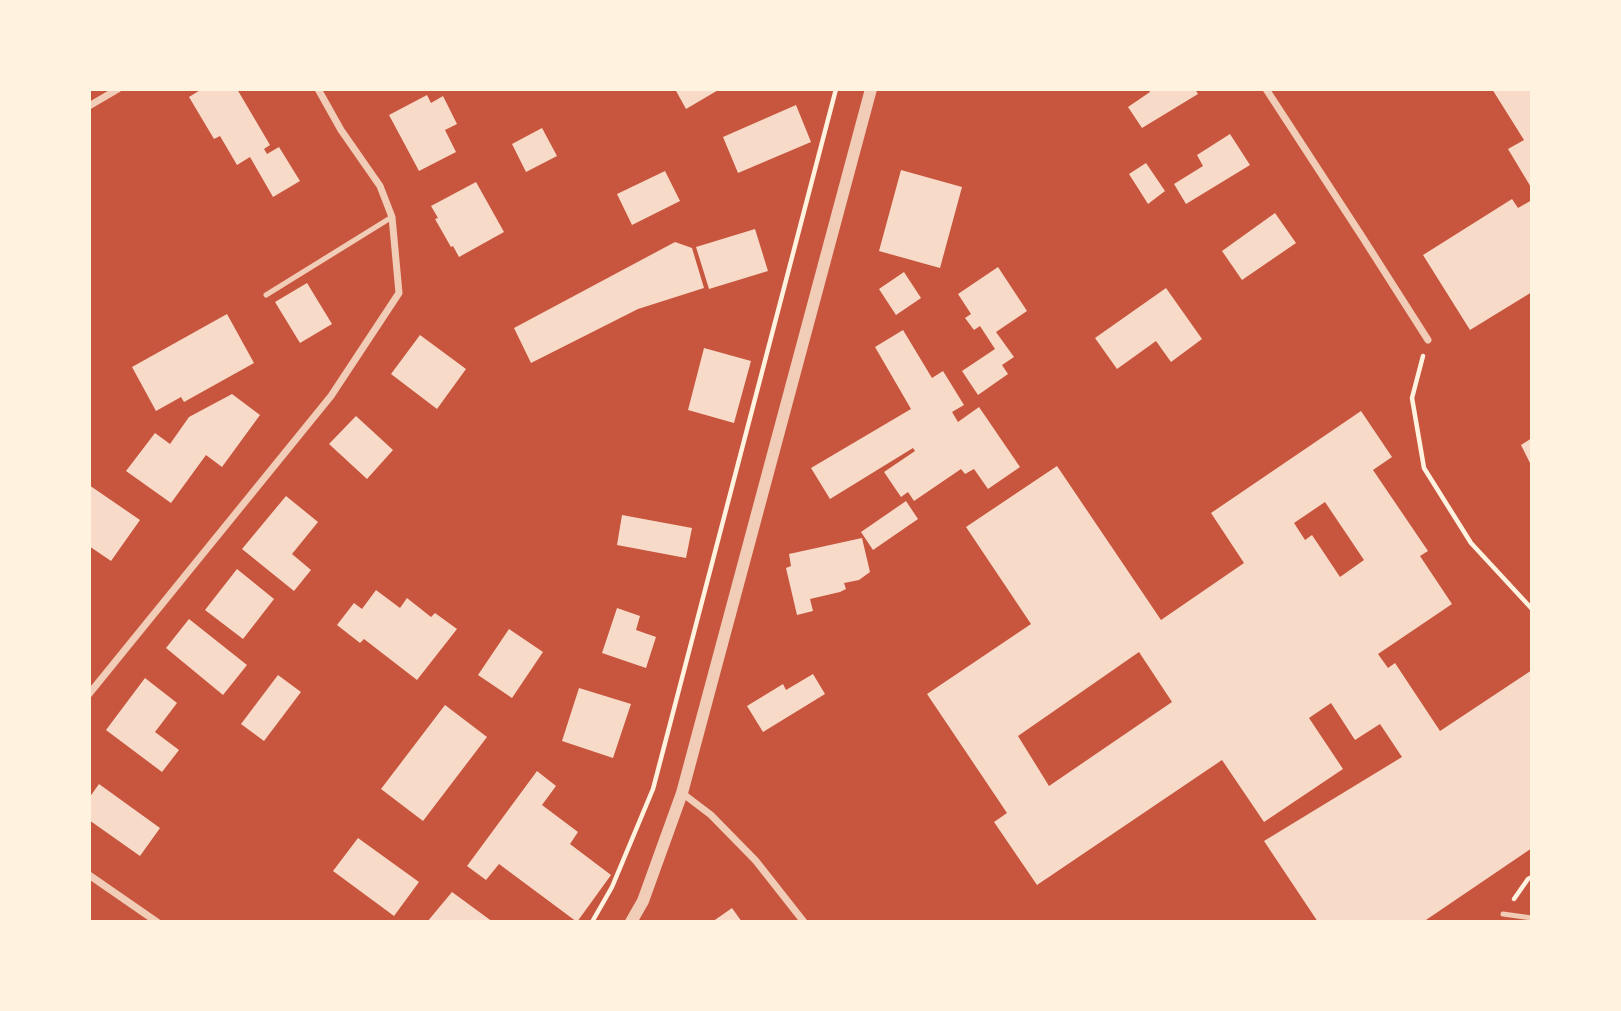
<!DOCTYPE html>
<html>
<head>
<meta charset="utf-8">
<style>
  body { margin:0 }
  #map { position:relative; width:1621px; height:1011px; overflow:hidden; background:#c8553d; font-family:Arial,sans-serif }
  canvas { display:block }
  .frame { position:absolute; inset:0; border:91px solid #fff3e0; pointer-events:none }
</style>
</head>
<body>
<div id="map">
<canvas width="1621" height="1011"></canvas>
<div class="frame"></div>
</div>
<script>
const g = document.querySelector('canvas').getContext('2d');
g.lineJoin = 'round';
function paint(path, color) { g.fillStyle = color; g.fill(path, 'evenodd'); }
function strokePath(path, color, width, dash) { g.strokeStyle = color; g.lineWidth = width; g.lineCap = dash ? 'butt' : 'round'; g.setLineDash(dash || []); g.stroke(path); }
paint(new Path2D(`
  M202,89H237L270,145L264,149L267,154L279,147L300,181L273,197L250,157L237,165L220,136L214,139L189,97Z
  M675,89H720L686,109Z
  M1148,89H1195L1198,94L1142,128L1128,107L1150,92Z
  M1492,89H1532V189L1508,149L1524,140Z
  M427,95L431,103L443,96L457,124L445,130L456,152L419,171L389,115Z
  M796,105L811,142L738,173L723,137Z
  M542,128L557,156L526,172L512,144Z
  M1230,134L1250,165L1186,204L1174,184L1203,166L1197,155Z
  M1146,163L1165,191L1148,204L1129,174Z
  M901,170L962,187L940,268L879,251Z
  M665,171L680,201L632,225L617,194Z
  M476,182L504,232L459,257L453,246L451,247L435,219L438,218L431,206Z
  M1512,199L1518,208L1532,200V292L1470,330L1423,255Z
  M1275,213L1296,243L1242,280L1222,251Z
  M755,229L768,271L709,289L696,247Z
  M675,242L692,248L704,288L638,309L531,363L514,328Z
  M998,267L1027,311L996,332L1014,357L1002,365L1008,374L978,395L962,371L995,349L980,326L974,330L965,318L971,314L958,294Z
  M904,272L921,298L896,315L879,289Z
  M307,283L332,324L300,343L275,302Z
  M1166,288L1202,339L1171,362L1156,341L1117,369L1095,338Z
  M227,314L254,363L184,402L181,397L156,411L132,367Z
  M903,330L932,378L943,371L964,405L952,412L958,422L979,407L1020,467L988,489L974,469L965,474L961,469L914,501L908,492L901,497L884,472L915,451L913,448L830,499L811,468L911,409L875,347Z
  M420,335L466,369L437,409L391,374Z
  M704,348L751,361L734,423L688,410Z
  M232,394L260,415L222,467L206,455L171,503L126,471L155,433L170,444L189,417Z
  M1361,411L1392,457L1373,470L1428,551L1420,556L1452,604L1378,654L1388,668L1395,663L1440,731L1532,670V848L1423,922H1318L1264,841L1402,757L1380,724L1355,740L1331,703L1309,718L1343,769L1264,822L1222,760L1037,885L994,822L1007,813L927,694L1031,624L966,527L1057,466L1161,620L1244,563L1211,513ZM1325,502L1364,560L1340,577L1312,535L1305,540L1294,523ZM1139,652L1172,702L1049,786L1018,736Z
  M356,416L393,450L367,479L329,444Z
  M1532,438V467L1521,445Z
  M89,485L140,520L111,561L89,546Z
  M286,496L318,522L292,554L311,570L294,591L242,549Z
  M906,501L918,519L873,550L861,532Z
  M622,515L692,528L686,558L617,545Z
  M862,538L870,572L859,580L844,583L846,589L840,592L810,599L813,611L797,615L786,568L791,566L789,554Z
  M237,569L274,599L243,639L205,610Z
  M376,590L400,608L407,598L431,617L435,613L457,629L417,680L364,639L360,643L337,625L354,603L362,609Z
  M617,608L640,616L636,630L656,637L646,668L602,653Z
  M189,619L247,665L223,695L166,648Z
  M509,629L543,652L512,698L478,675Z
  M813,674L825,694L763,732L747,706L783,684L786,690Z
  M278,675L301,692L264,741L241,724Z
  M145,678L177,703L155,732L179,750L162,772L106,730Z
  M579,688L631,704L613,758L562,741Z
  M445,705L487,737L423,821L381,789Z
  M537,771L556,786L542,805L578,832L570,844L611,875L577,922L499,864L486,880L467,866Z
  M99,784L160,828L140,856L89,820V798Z
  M358,838L419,882L394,916L333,871Z
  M452,892L493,922H427Z
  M732,908L742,922H712Z`), '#f7dbc8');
strokePath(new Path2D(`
  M1423,356L1412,398L1424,468L1471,543L1532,609
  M1514,899L1528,879L1532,877
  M592,922L612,887L653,789L836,89`), '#fff3e0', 4.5);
strokePath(new Path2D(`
  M266,295L392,217
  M1503,914L1532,918`), '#f1ccb7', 5);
strokePath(new Path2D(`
  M1266,89L1363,238L1428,340
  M89,106L118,89
  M89,694L331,396L399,293L392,217L380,186L341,130L318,89
  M682,793L711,815L756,861L804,922
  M89,875L157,922`), '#f1ccb7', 7);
strokePath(new Path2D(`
  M631,922L643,901L682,793L871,89`), '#f1ccb7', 12);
</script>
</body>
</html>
